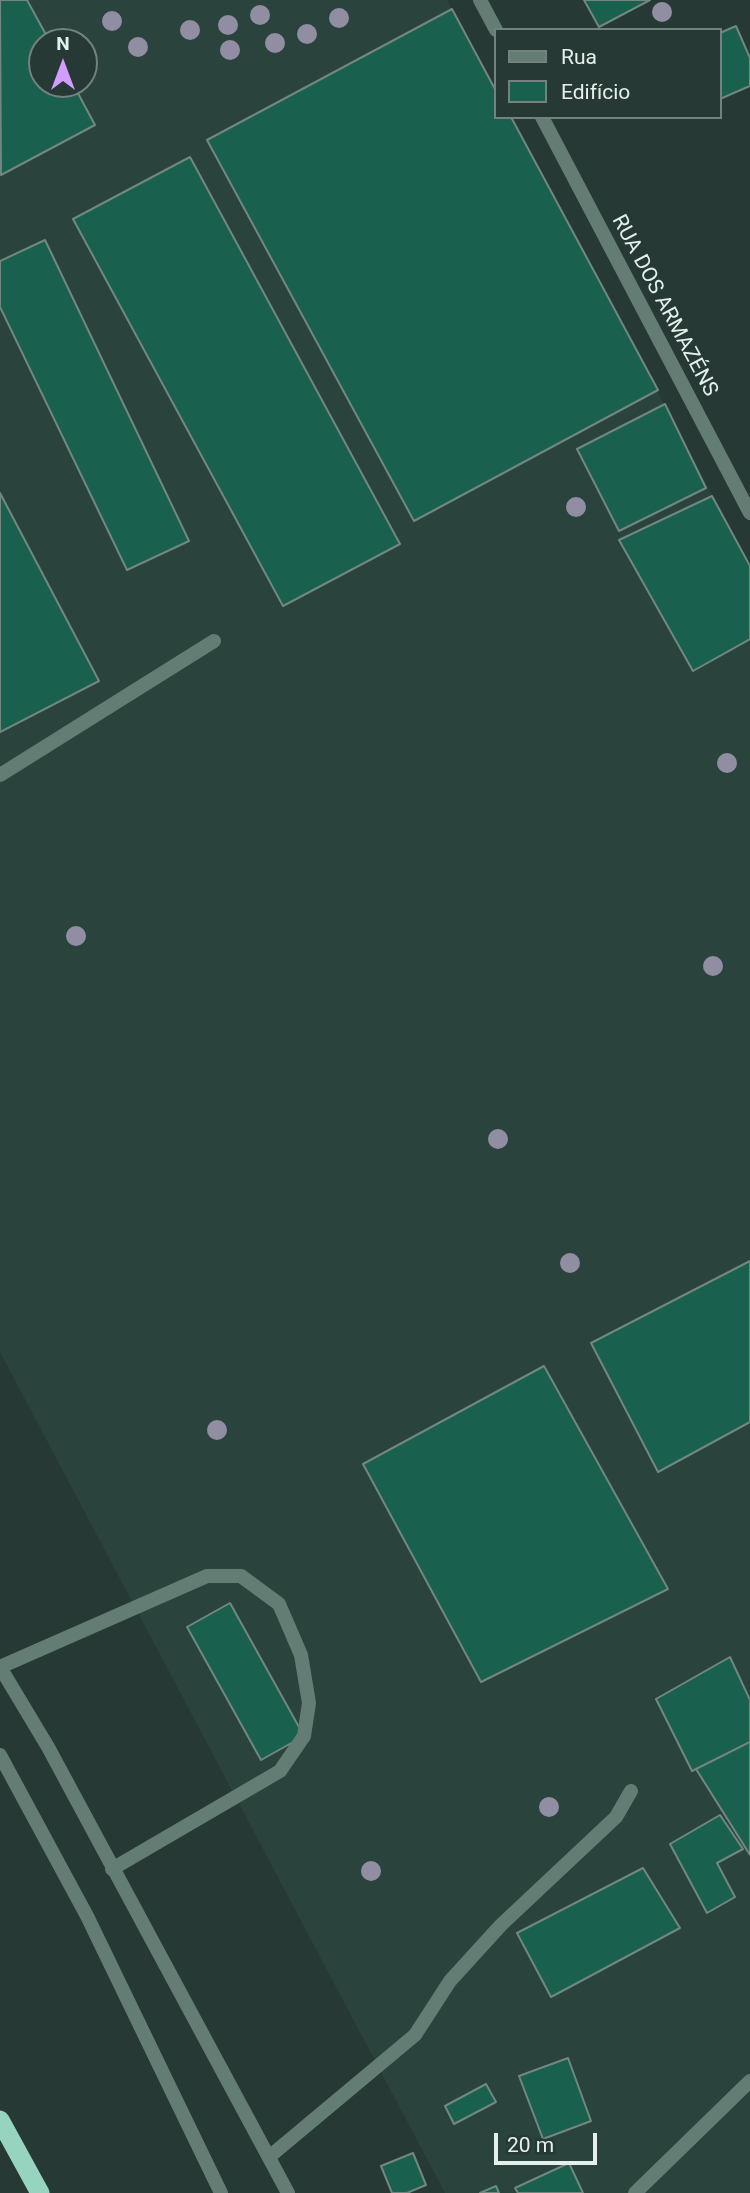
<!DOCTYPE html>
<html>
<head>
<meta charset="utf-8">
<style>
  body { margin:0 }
  #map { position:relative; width:750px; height:2193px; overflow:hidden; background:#273934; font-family:Roboto,sans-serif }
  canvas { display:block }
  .legend { position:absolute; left:494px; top:28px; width:228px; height:91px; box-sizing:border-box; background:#273934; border:2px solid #73827e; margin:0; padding:9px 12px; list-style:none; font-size:21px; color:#e5f0ec }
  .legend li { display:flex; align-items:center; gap:14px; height:35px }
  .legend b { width:35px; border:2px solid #73827e }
  .north { position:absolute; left:28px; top:28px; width:70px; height:70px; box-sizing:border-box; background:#273934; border:2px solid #73827e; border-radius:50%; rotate:0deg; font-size:19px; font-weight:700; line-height:28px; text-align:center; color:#e5f0ec }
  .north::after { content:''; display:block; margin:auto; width:24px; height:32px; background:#d19dfe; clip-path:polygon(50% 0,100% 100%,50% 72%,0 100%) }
  .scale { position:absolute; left:494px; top:2133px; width:103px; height:32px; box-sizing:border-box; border:4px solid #e5f0ec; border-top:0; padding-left:9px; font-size:21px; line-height:24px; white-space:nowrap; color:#e5f0ec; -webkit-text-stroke:5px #273934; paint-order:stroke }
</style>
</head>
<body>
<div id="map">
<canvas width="750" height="2193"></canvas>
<ul class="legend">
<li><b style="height:9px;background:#637d75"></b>Rua</li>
<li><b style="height:19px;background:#19604f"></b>Edifício</li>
</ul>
<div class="north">N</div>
<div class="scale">20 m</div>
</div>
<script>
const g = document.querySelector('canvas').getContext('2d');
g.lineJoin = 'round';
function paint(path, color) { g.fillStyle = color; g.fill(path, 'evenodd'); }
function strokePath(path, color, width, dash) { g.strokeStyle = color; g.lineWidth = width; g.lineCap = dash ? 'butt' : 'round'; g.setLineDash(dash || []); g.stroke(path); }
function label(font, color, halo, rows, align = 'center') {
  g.font = font + ' Roboto,sans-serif'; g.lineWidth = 6; g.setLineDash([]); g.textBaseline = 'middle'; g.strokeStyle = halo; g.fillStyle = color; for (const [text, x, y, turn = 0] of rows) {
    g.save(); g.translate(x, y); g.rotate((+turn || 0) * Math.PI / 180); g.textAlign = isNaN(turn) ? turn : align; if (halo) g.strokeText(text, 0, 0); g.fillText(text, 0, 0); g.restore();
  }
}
paint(new Path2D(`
  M0,0H447L496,91V117H511L750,566V2193H445L0,1352ZM42,42H84V84H42Z`), '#2a443d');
const building = new Path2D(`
  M0,0H27L50,42H42V84H73L95,125L1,175Z
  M584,0H650L599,27Z
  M452,9L496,91V117H511L658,390L414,521L207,140Z
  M736,26L750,58V86L720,99V33Z
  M190,157L400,544L283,606L73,219Z
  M45,240L189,541L127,570L0,307V261Z
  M665,404L706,488L619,531L577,449Z
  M0,493L99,681L0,732Z
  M712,496L750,566V639L693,671L619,540Z
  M750,1261V1422L658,1472L591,1343Z
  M544,1366L668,1589L481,1682L363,1464Z
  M230,1603L304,1736L261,1760L187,1627Z
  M730,1657L750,1700V1742L692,1771L656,1699Z
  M750,1742V1855L696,1769Z
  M720,1815L743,1849L717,1863L735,1897L707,1913L670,1844Z
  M643,1868L680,1928L551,1997L517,1933Z
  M568,2058L591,2121L543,2139L519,2076Z
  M486,2084L496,2102L454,2124L445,2106Z
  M413,2153L426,2185L407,2193H392L381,2166Z
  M569,2163L583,2193H518L515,2188Z
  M496,2186L499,2193H480Z`);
paint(building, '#19604f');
strokePath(building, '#728780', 2);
strokePath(new Path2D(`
  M0,775L214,641
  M0,1667L207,1576H241L279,1604L301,1655L309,1703L304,1736L280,1771L112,1869
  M0,1755L87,1916L221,2193
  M269,2157L415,2035L450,1981L501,1925L616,1817L631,1791`), '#637d75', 14);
strokePath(new Path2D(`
  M480,0L496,30
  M542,117L750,513
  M0,1667L48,1747L288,2193
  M635,2193L750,2081`), '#637d75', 14);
strokePath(new Path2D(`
  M0,2120L40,2193`), '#96d4c0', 19);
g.fillStyle = '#918da2';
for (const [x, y] of [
  [662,12],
  [260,15],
  [339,18],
  [112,21],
  [228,25],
  [190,30],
  [307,34],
  [275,43],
  [138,47],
  [230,50],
  [576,507],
  [727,763],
  [76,936],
  [713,966],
  [498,1139],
  [570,1263],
  [217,1430],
  [549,1807],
  [371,1871]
]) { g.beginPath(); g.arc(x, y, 10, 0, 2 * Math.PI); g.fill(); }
label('21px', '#e5f0ec', '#273934', [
  ["RUA DOS ARMAZÉNS",664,306,62]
]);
</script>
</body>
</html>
